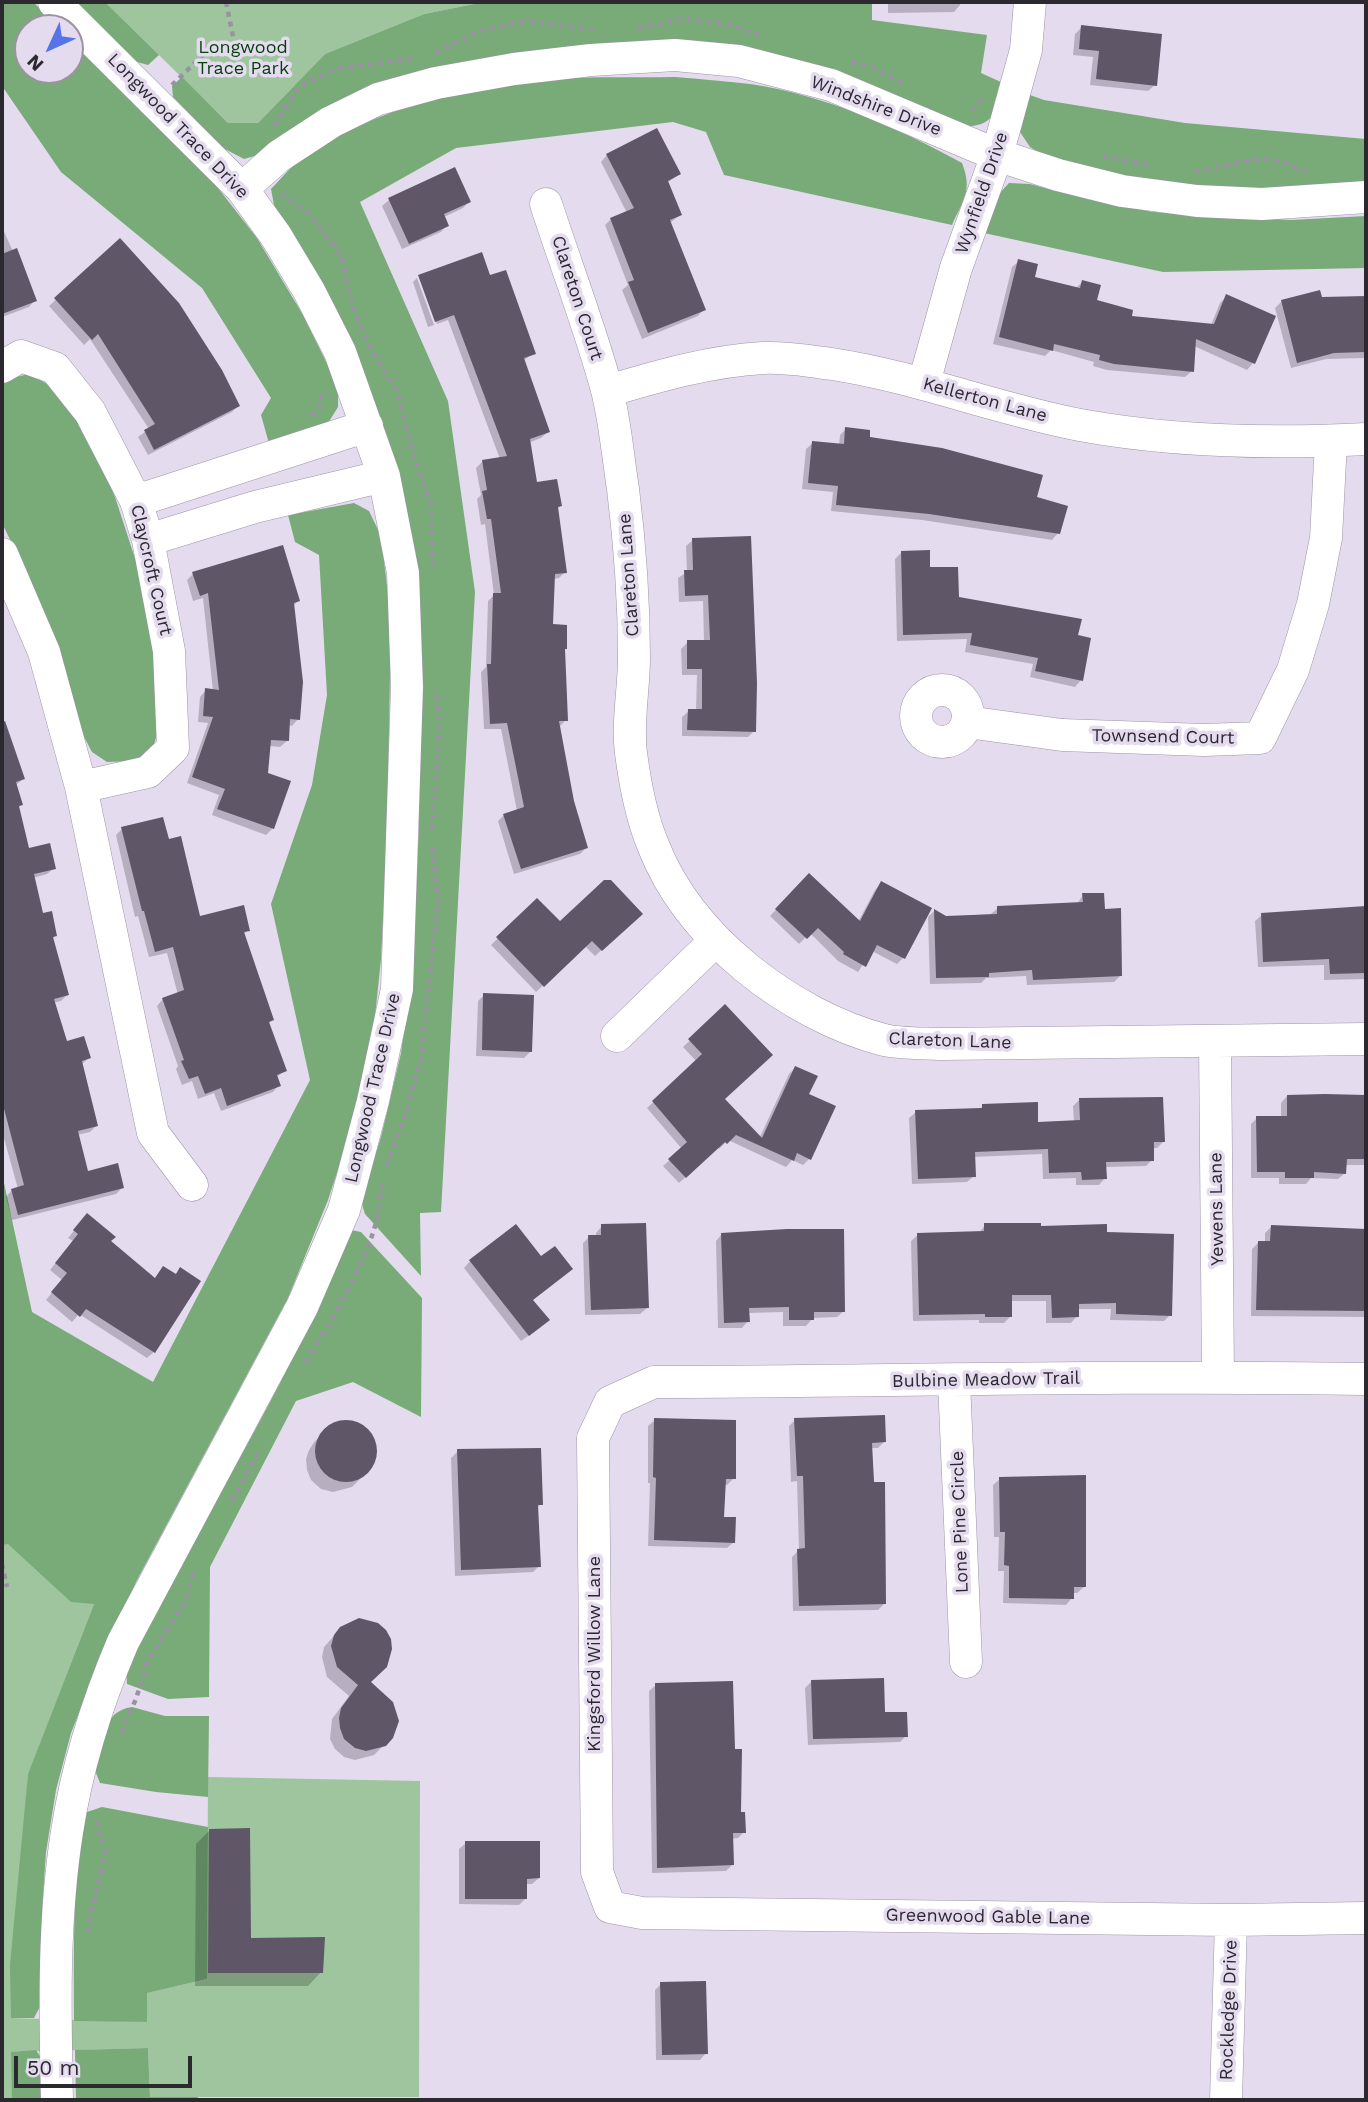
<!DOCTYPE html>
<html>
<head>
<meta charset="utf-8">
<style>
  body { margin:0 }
  #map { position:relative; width:1368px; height:2102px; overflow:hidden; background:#e5dbef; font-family:"Work Sans",sans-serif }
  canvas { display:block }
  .frame { position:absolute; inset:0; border:4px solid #2b282f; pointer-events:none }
  .north { position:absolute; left:14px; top:14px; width:70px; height:70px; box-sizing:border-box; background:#e5dbef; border:2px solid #9b93a2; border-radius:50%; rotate:225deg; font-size:19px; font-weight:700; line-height:28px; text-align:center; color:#2b282f }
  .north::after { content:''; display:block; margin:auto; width:24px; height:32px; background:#5474e8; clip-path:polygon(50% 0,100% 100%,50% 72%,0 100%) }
  .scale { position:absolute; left:14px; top:2056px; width:178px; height:32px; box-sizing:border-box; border:4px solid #2b282f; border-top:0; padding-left:9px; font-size:21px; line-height:24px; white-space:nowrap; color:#2b282f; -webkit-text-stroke:5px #e5dbef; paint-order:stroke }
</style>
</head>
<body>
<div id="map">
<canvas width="1368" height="2102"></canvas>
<div class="frame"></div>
<div class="north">N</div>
<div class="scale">50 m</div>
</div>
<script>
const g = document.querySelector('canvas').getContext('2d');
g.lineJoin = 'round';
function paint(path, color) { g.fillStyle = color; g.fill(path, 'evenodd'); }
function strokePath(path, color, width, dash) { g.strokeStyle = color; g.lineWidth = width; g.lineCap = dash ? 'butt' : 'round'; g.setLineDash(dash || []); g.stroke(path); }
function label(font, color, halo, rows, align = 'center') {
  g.font = font + ' "Work Sans",sans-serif'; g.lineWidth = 7; g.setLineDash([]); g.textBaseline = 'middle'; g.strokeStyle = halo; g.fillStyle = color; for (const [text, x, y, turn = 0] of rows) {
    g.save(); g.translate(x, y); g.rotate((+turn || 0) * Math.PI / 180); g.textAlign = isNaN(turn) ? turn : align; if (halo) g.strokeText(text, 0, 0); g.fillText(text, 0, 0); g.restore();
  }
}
paint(new Path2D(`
  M105,2H484L424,14L325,54L258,123H228Z
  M2,1174L94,1604L28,1775L11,2018L147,2022L146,1993L207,1979L208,1777L420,1781L419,2097H150L148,2048L12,2052V2100H2Z`), '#9ec59d');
paint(new Path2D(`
  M2,2H33L60,28H28V70H70V38L207,174L257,238L303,315L338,386V407L325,428L270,447L261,415L271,398L202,288L61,172L2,86Z
  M76,2H105L159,55L148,65L137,62Z
  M484,2H872V20L987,35L981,73L1003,83C993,115 997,126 959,127L699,42L599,43L493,59L366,89L322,109L262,154L244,159L223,148L173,97L172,86L182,77L228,123H258L325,54L424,14Z
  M675,77C700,79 725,81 750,84C825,95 896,127 962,163C973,191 963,200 952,225L724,175L706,132L673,122L456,148L360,202L448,401L475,592L441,1212L420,1213L421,1276L365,1214L361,1201L381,1137L401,1053L413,964L419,825L420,659L414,558L401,480L362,366L321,283L275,210L271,189C281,179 290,167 302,159C375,106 469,87 557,79C596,76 636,78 675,77Z
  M1030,95L1044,100L1185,123L1366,139V185L1300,190L1178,187L1048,158L1030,147L1020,132Z
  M1009,183L1030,184L1087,199L1153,212L1291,220L1366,216V268L1163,272L984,233L996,197Z
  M29,374L51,386L71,411L94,447L115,497L142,580L153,647L158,731L152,751L139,761L107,762L92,752L82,733L30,581L2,523V383L11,378Z
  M354,503L369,511L381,536L391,619L387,845L381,959L373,1036L354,1121L328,1200L288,1298L137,1580L95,1673L71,1733L56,1790L46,1852L42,1912L43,2001L34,2018H11L10,1965L28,1774L94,1604L71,1602L8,1544L2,1545V1174L32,1312L153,1382L310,1080L271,904L312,785L327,695L319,555L295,542L288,515Z
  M351,1230L361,1232L422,1298L421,1417L353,1382L296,1401L210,1567L209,1697L168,1699L127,1684L126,1667C172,1578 222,1492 269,1404C299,1348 326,1289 351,1230Z
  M132,1707L165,1716H209L208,1797L156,1792L100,1783L94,1768C102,1742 102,1711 132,1707Z
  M102,1807L208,1827L207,1979L147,1993V2022L74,2021C74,1952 72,1882 84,1813Z
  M148,2048L150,2097H198V2100H76L75,2050Z
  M36,2050L47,2067V2100H12L11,2052Z`), '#78ab78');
paint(new Path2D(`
  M888,2H960V5L954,12L888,13Z
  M1082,27L1155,85L1148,91L1090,85L1093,57L1073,55L1075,34Z
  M607,155L679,174L667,183L680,215L670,223L704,309L698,316L642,339L622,290L628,285L605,225L611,219L627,213L601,162Z
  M389,200L469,202L463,208L444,217L447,225L441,232L402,249L382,206Z
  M2,227L35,300L29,307L2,317Z
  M120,240L238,406L232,412L148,455L138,437L149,429L90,339L84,345L49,306Z
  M1019,261L1033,278L1075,289L1082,282L1095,302L1130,317L1211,325L1220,303L1227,296L1274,317L1253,363L1247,370L1194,346L1192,371L1185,377L1107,370L1093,366L1094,362L1051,350L1045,356L993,344L1012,267Z
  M419,276L489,278L534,353L523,361L548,432L541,438L528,443L535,484L560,506L557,509L565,572L559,578L553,579L551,626L563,651L566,720L560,726L572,801L586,848L580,854L514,874L498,821L504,815L517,811L501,729H484L481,672L486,667L488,601L494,595L485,524L481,525L477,499L481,495L476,468L482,462L500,459L448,320L437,324Z
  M417,278L434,325L428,327L413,282Z
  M1366,297V358L1326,359L1291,368L1275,308L1282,301Z
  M846,429L1034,498L1058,533L1052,540L922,520L831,511L833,492L802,489L806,449L813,443L839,445L840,435Z
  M693,540L754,731L748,737L682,736V717L689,711H696L697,675H682L681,649L688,642H704L703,601L679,602L678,578L687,572L686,546Z
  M901,553L958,598L1076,637L1081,680L1075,687L1030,677L1033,664L965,652L967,639L897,641L895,559Z
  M193,574L298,601L293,606L298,719L292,726L288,725L287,741L280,747L269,746L266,774L273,828L266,835L212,815L219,795L187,783L208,723L198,722L200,697L206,690L213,691L203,598L193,601L187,580Z
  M2,717L23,779L15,786L21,805L18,808L28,850L54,868L47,874L33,878L42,915L55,936L52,940L67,995L61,1001L53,1003L66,1043L89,1058L82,1064L96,1126L90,1132L77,1135L87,1173L122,1188L116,1194L12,1220L6,1197L12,1190L18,1189L2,1131Z
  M122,829L167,841L199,918L248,930L243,935L272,1020L268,1024L285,1070L276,1078L279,1085L273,1092L221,1111L214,1093L198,1099L192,1081L182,1085L176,1069L178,1066L157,1006L163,999L178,995L167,953L149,957L138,916L135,917L116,835Z
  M809,875L858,922L875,890L881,883L903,958L897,964L872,951L858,972L838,961L810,933L799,944L770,916Z
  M1083,895L1103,911L1121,975L1114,982L1027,985L1026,976L986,978L981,983L930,984L928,917L934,911L946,917L991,914L998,908L1077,904Z
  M537,900L560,924L640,914L595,956L585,946L536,992L491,945Z
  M1366,908V979L1324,980V965L1258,967L1255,921L1262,915Z
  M484,995L531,1051L524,1058L476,1056L478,1001Z
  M725,1007L723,1099L759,1139L789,1074L795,1068L807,1095L809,1159L803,1165L792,1160L786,1167L728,1140L719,1149L718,1147L679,1183L663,1166L682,1149L647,1108L697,1062L683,1047Z
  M1287,1096H1366V1165H1345V1173L1338,1179L1311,1178L1306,1184H1279V1178H1251V1124L1257,1118H1281V1103Z
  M1079,1100L1164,1141L1157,1148H1152V1160L1146,1166L1105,1167V1178L1099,1185H1076V1178L1043,1179L1042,1154L973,1157L974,1176L967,1182L912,1184L909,1118L916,1112L979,1110L983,1106L1037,1124L1074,1122L1073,1106Z
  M81,1222L109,1242L154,1279L163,1268L175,1275L180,1269L154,1352L147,1358L79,1314L72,1322L46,1300L62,1280L50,1270L73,1241L68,1238Z
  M985,1225L1105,1233L1170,1315L1164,1321L1110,1320L1111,1309H1077V1316L1071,1323H1046V1301H1010V1317L1004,1323H979V1320L913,1321L911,1241L918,1235L979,1233Z
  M602,1226L647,1308L640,1314L585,1315L583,1243L589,1237H596V1233Z
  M1272,1226L1366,1231V1317L1251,1316L1252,1249L1259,1242L1265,1243V1233Z
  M722,1234L844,1311L837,1317L813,1318L806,1326H783V1312L748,1313V1321L742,1328H718L716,1241Z
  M470,1261L532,1301L541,1327L521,1341L464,1268Z
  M655,1420L734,1478L727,1485L724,1484L722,1519L734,1542L727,1548L648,1546L650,1483H648V1426Z
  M795,1420L884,1442L878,1448H871L885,1603L878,1610L793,1611L792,1557L799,1550L797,1481L791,1482L789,1426Z
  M343,1422L362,1426L370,1433L376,1452L370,1469L352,1487L333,1492L321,1489L311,1480L307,1470L306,1459L309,1450L315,1441L334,1425Z
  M458,1451L541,1504L537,1508L539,1566L533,1572L455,1576L451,1458Z
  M1000,1479L1084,1587L1077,1593H1072V1598L1066,1605L1003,1603L1004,1571H998L999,1537H994L993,1485Z
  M341,1628L369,1682L392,1737L374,1755L355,1760L344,1757L335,1749L330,1739L332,1719L349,1696L327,1677L322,1657L324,1647Z
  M812,1681L883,1714L906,1736L900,1742L808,1745L805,1688Z
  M656,1685L740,1814L744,1832L738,1838L731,1839L732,1865L726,1871L652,1873L649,1691Z
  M210,1830L249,1939L321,1972L308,1986H195L196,1844Z
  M466,1843L539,1878L532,1884H525L526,1898L519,1905L459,1904V1849Z
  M661,1984L706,2053L700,2060H656L655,1990Z`), '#0003');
paint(new Path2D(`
  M1081,25L1162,34L1157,86L1096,79L1099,51L1079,49Z
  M657,128L681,174L668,181L682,215L670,220L706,310L648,333L628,282L634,280L610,218L634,208L606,154Z
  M455,167L471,202L444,214L449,226L409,244L388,198Z
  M120,238L179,303L222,370L240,406L154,450L144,430L155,424L98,334L92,340L54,298Z
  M17,248L37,301L2,314V254Z
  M482,252L490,275L506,270L536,354L524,358L550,432L530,439L537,482L557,479L562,506L558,507L567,573L555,574L553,624L567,625V649H565L568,721H559L574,801L588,848L521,869L503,814L524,807L507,723L490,724L487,664H491L493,593H501L491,519H487L482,491L487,490L482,460L507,456L454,315L435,322L418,275Z
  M1018,259L1038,264L1035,277L1080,288L1082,280L1101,285L1097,300L1133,310L1132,316L1214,324L1226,294L1276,316L1255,364L1196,339L1194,372L1114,364L1099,360L1100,355L1054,344L1053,351L999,337Z
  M1320,290L1322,297L1366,296V352L1334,353L1297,363L1281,300Z
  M845,427L870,430V437L942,448L1043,475L1037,497L1068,506L1060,534L929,514L836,505L838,486L808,483L812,441L844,444Z
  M751,536L757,683L756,732L687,730L688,709H702V669H687V640H710L708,595L685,596L684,570H693L692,538Z
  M283,545L300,601L294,603L303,682L300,720L290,719L289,741L271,740L268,773L291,781L274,829L217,809L225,789L192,777L213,717L203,716L205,688L219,690L208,593L200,596L192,572Z
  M930,550V567H958L959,597L1082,619L1078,635L1091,638L1083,681L1035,671L1038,658L970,645L972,633L903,635L901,551Z
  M5,721L25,779L16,782L23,805L19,806L29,848L50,843L56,869L34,874L43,913L52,911L57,936L53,937L69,995L54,999L67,1041L84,1036L91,1058L82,1061L98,1126L78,1131L88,1171L118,1163L124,1188L18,1215L11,1189L24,1185L2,1101V722Z
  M163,817L169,839L181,836L200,916L244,905L250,931L244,932L274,1020L269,1022L287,1071L277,1075L281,1086L227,1106L221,1088L205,1094L198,1076L189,1079L181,1061L184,1060L162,998L184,990L173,947L155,952L144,911H142L121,827Z
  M809,873L860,921L881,881L932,908L905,959L877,945L866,967L843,954L844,952L818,928L807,939L775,909Z
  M604,880H611L643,914L602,951L592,941L544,987L496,937L537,898L560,921Z
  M1082,893H1104L1105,909L1121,908L1122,976L1033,980L1032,970L989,973V977L936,978L934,909L946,916L997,914V906L1083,902Z
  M1366,906V973L1330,974L1329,959L1263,962L1261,913Z
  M483,993L534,995L532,1052L482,1050Z
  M725,1004L773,1055L725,1099L762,1138L795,1066L818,1076L809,1094L836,1106L811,1160L797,1153L794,1161L736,1135L727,1144L725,1142L686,1178L668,1159L687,1142L652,1101L702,1054L688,1039Z
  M1325,1094L1366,1095V1159H1347L1346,1174L1314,1172V1178H1285V1172H1257L1256,1116H1287V1095Z
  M1163,1097L1165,1142H1154V1161L1106,1162L1107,1179L1082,1180L1081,1172L1049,1173L1048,1149L975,1152L976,1177L918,1179L915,1110L982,1108V1104L1038,1102V1122L1080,1120L1079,1098Z
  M87,1213L116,1237L111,1241L155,1278L163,1266L176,1274L180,1267L201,1281L155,1353L86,1309L80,1317L51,1292L67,1273L55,1263L78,1234L73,1230Z
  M646,1223L649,1308L591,1310L588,1235H601V1224Z
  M984,1223H1041V1226L1107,1224V1232L1174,1234L1172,1316L1116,1314V1303L1079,1304V1317L1052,1318L1051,1295H1012V1317H985V1314L919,1315L917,1233L984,1231Z
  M516,1224L541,1256L555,1246L573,1269L533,1300L550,1320L529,1336L469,1260Z
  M1271,1225L1366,1229V1311L1256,1310L1258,1241H1270Z
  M787,1229H844L845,1312H814V1320H789V1307L749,1308L750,1322L724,1323L721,1233Z
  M885,1415L886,1442L872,1443L874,1482H885L886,1604L799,1606L797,1549L805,1548L803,1476H797L794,1418Z
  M654,1418L736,1420V1479H726L724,1517H736L735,1543L654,1540L656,1478L653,1477Z
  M315 1451a31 31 0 1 1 62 0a31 31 0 1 1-62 0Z
  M541,1448L543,1505H538L541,1567L461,1570L457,1449Z
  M1086,1475V1587H1074V1599L1009,1598V1566L1004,1565L1005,1532H1000L999,1477Z
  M359,1618L378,1623L386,1630L391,1639L392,1649L387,1667L371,1682L393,1702L399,1721L393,1738L386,1746L366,1751L355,1748L344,1739L340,1728L339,1718L341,1708L358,1685L337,1667L331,1646L334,1635L340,1627Z
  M884,1678L885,1712H907L908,1737L813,1739L811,1680Z
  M733,1681L735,1749H742L741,1812H745L746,1833H733L734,1865L657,1868L655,1683Z
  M250,1828L251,1938L325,1937L323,1973H208L209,1829Z
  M465,1841H540V1878L527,1879V1899H465Z
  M706,1981L708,2054L662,2055L660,1982Z`), '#5f5667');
const minor = new Path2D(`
  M54,2L242,189L276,236L309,291L340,352L384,476L403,573L407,687L397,989L373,1101L344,1210L302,1307L123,1642C97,1703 77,1766 67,1832C53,1920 55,2012 57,2100
  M242,189L279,156L331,122L378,99L436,83L514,69L591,60L675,55L739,61L831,85L997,155L1058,175L1122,191L1197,201L1262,204L1366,197
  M546,204C566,266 590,327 607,390C615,421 618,457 623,489C630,545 634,602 634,658C634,689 627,722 631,753C635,784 641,816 653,845C689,938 790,1015 884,1040C902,1044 923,1043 942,1044L1366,1039
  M2,367L21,356L55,368L90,412L136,501L148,540L169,651L173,748L148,772L81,787
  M924,383L956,268L997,155L1026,50L1030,2
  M608,391C658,376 710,361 763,358C786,357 810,361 832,364C917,377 996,409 1080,425C1173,442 1271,444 1366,439
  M136,501L367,426
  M148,540L255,507L384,476
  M2,554L44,652L81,787L153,1133L192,1185
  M916 716a26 26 0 1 1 52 0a26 26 0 1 1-52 0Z
  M967,722L1062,735L1204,740L1260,738L1293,670L1313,604L1326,538L1331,441
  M617,1036L716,940
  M1215,1042L1218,1377
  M1366,1379C1129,1375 891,1381 654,1382L610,1402L593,1438L597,1872L610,1907L642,1913L1231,1920L1366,1918
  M954,1381L966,1662
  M1226,2100L1231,1920`);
strokePath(minor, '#9d94a7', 33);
strokePath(new Path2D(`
  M226,2L237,56
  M638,28L682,18L727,24L762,36
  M436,53L480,31L524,21L595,30
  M852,62L872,67L904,84
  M172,85L205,53L235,48
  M972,111L983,98
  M274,126L299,87L335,69L411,59
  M1103,156L1149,165
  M1195,172C1218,168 1257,155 1278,161C1290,164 1297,171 1309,171
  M281,194L310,215L342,256L352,304L369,346L397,391L412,450L431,505L433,572
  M311,415L319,408L323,389
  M432,830L440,721L436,689
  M386,1166L404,1119L421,1060L438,900L432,843
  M306,1362C331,1320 368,1262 378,1214C380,1204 381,1192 382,1182
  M232,1501L258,1453
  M2,1564L7,1587
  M121,1732L136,1699L148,1660L184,1603L195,1569
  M87,1932L105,1853L97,1821`), '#9992a1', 4.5, [5, 5]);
strokePath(minor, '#fff', 32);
label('18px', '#043f0c', '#e5dbef', [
  ["Longwood",243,48],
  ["Trace Park",243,69]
]);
label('18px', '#2b282f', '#e5dbef', [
  ["Windshire Drive",876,106,21],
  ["Longwood Trace Drive",178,126,46],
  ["Wynfield Drive",982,193,-71],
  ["Clareton Court",577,298,72],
  ["Kellerton Lane",985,400,15],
  ["Claycroft Court",151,570,77],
  ["Clareton Lane",629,575,-94],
  ["Townsend Court",1163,737,1],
  ["Clareton Lane",950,1041,2],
  ["Longwood Trace Drive",373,1088,-77],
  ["Yewens Lane",1217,1209,-91],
  ["Bulbine Meadow Trail",986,1380,-1],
  ["Lone Pine Circle",960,1522,-92],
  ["Kingsford Willow Lane",595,1654,-90],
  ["Greenwood Gable Lane",988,1917,1],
  ["Rockledge Drive",1229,2010,-88]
]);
</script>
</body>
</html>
